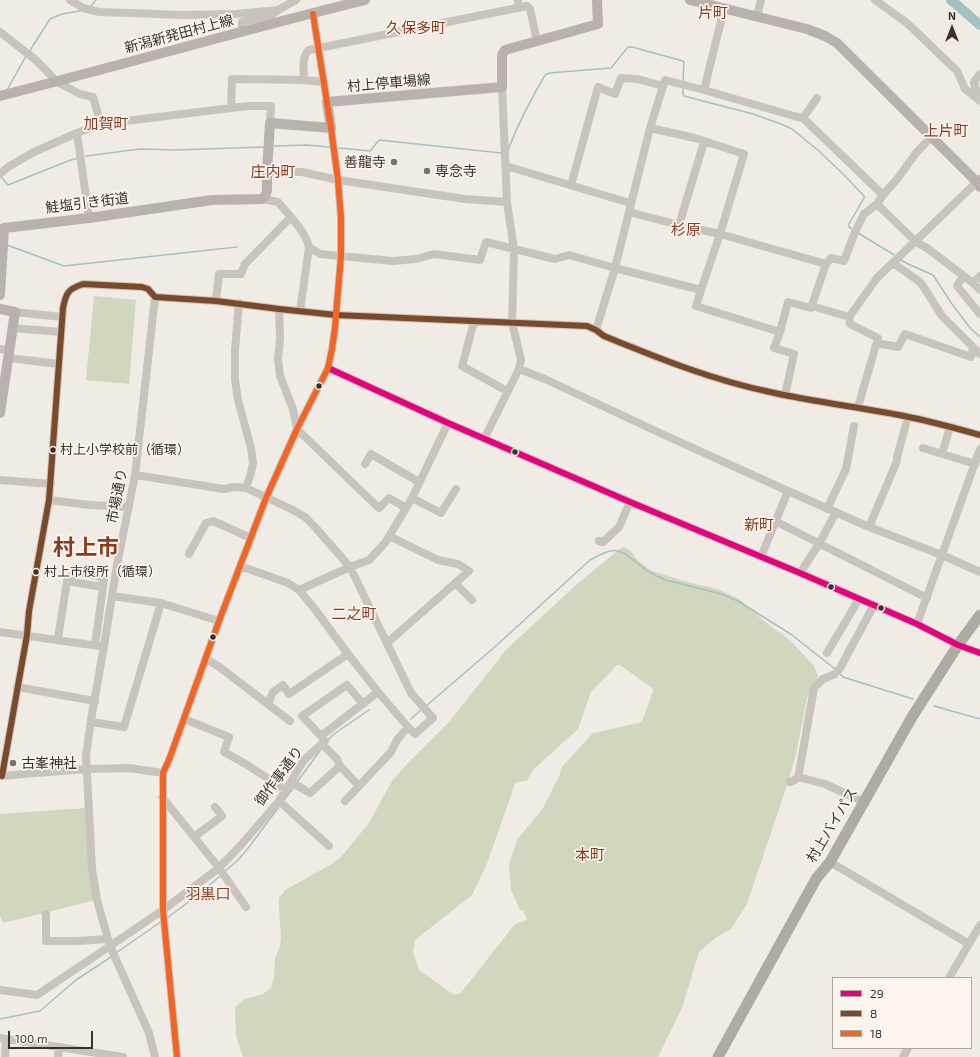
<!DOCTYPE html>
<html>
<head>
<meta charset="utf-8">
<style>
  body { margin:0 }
  #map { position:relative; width:980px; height:1057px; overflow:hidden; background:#f0ebe5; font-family:"Exo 2",sans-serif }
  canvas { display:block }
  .legend { position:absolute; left:832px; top:977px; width:140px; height:72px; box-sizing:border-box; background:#fbf5ee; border:1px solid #aea6a0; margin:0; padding:5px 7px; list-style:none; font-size:12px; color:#3b302b }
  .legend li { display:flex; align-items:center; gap:8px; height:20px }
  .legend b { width:20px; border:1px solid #aea6a0 }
  .north { position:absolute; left:932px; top:8px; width:40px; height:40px; -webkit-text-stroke:3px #fbf5ee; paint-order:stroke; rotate:0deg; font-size:11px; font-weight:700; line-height:16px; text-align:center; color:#3b302b }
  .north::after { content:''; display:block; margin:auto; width:14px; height:18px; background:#3b302b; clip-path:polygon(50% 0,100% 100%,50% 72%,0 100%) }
  .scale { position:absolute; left:8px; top:1031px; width:85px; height:18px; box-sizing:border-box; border:2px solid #3b302b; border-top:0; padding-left:5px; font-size:12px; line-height:14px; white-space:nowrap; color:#3b302b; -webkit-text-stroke:3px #fbf5ee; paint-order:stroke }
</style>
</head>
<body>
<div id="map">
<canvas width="980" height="1057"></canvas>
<ul class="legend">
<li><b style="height:5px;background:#e5007d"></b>29</li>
<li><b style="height:5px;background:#7a4b2a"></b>8</li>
<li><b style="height:5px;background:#f26522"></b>18</li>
</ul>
<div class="north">N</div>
<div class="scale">100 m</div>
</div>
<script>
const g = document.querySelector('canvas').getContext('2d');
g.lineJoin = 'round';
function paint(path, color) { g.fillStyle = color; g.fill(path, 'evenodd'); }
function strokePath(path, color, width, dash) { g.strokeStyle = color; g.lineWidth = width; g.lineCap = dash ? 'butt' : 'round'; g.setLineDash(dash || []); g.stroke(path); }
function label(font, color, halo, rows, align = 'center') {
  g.font = font + ' "Exo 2","Noto Sans JP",sans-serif'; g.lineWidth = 3.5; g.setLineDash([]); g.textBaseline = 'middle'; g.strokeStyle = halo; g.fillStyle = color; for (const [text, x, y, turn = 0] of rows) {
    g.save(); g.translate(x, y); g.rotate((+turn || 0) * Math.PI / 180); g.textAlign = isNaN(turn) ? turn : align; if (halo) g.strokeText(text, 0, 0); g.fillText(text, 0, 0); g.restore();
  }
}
paint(new Path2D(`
  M94,296L136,300L129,384L86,380Z
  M624,547L631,551L637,560L650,570L683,581L717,589L739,599L764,621L790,640L814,666L818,676L816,683L807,698L796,754L789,779L747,904L731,929L718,936L699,952L682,1008L658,1057H243L236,1036L235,1007L245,999L263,994L271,988L274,978L275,959L280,946L281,936L279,909V898L285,890L332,864L340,858L369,823L392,781L407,764L449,722L506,650L576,585L621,548ZM617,665H620L652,688L653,691L642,721L639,723L593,733L561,768L560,774L543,808L517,840L509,864L511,890L520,910H523L527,919V920L515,924L460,994L454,995L419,970L413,952L415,940L472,895L486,866L515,784L517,782L527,781L534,769L578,729L591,692Z
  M87,808L100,899L3,923L0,916V814Z`), '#d1d6bf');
strokePath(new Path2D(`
  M91,6L96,0
  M29,52L50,19L62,14L80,11
  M683,88V94L684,96L753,114L781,124L792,129L819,151L844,175L864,196V198L849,224V227L854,230
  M7,90L26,56
  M274,146L307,145L329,147
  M339,148L370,151L379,140L501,153
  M508,150C518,124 531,99 545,75L549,73L611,68L628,47H632L683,61L684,62L683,82
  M86,156L140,149L175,150L264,147
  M2,178L8,185L68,161L78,158
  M858,233L896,256
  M7,245L64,266L237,247
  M901,260L908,264L933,275L952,304L971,329L980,337
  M839,673L843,677L913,699
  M426,706L497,645L590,560C617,544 619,549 642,567C649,573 658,577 666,580L721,594L738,601L792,635L835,669
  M934,706L980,719
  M411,719L422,709
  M328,740L334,734L369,710
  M297,782L322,748
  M284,800L294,787
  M224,872L239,859L249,847L278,808
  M167,918C185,905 203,891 220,876
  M116,953L162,921
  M0,1019L40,1011L76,980L111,957`), '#a1c2c1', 1.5);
strokePath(new Path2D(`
  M951,0L980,25`), '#a1c2c1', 10);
strokePath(new Path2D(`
  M70,0L83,8L99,12L129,13L184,15L236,14L278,10
  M518,0L519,8
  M875,0L907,23L957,71L965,89L980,101
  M313,14L327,102
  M757,16L761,0
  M242,31V22L272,15L278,10L296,0
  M0,32L37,61L57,82L80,94L93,97L101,124
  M980,74L974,82L975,88L980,93
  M304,80C304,70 301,57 309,50L527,6L530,9L537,41
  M704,90L724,9
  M231,108L232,79L304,80L324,82
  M803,118L817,98
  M77,133L89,218
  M506,166L630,203
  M267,172H302L338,180L465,199L507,202
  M0,174L8,167L34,152L77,133L101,124L231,108L250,106H271L270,123
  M571,185L598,87L615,94L621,78L638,79L663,86
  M262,199L278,202C288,214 306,232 309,247L300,311
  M877,204L916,242L927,248L973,283L980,290
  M629,212L679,225L720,234L826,264L831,258L844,261L855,232L864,214L877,204L883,195L898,178L916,153L931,137
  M679,225L704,142
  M309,247L320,254L393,261L416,259L434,254L480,260L486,242L555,259L569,255L615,268L701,290L720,234L744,154L695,138L650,128
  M893,263L920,282L925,289L942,316L980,354
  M963,276L957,286L980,314
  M973,283L980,276
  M701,290L696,306L780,332
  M216,301L219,274H241L245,264L291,217
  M239,303L235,350V380L238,400L251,448L253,463L251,473L246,488
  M812,306L849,317
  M279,309L280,338L278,359L280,376L293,409L297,429L362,492L379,508L389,498L406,508
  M15,312L62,317
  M474,322L462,366L507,391
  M13,328L61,332
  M596,330L615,268L650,128L665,80L704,90L794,116L803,118L883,195
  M877,343L898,347L905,334L971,357L973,348
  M0,349L10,350
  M9,358L59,364
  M328,368L448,423L630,502L800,573L917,624L958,645L980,653
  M519,369L545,379L660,433L788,491L869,527L942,555L980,572
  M785,395L794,354L774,348L780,332L788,302L811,308L826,264
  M858,407L878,338L850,324L849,317L877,278L980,179
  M484,439L519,369L521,360L517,343L512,323L514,249L507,202L502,87
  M923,448L975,464
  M942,454L950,427
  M365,464L371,454L419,482
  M135,475L224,489L234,487L246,488L291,509L305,517L315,527L350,567L411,693L433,718L415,734L408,727L378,692L348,654L314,608L299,590L288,583L240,566
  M0,480L51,484
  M412,498L441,513L456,489
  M49,500L90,505L129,507
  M827,509L846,469L854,426
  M775,521L927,598
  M869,527L897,461V457L906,424
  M599,541L603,542L619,527L630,502
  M189,554L206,523L213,521L251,538
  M761,557L788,491
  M800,573L819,544L836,512
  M67,581L103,587
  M455,583L472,600
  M299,590L350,567L369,560L385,543L412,498L448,423
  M112,596L161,603L219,621
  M917,624L980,449
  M0,632L99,646
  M58,639L67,581L71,576L78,572L98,576L104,580L95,645
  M387,643L469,571L458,564L438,560L389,536
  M827,653L859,599
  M206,659L218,666L290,721
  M17,687L95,701
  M268,704L273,692L283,685L289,694L348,654
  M184,719L229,737L224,752L244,763L286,790
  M91,722L124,727L161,603
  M321,736L302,716L347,685L363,704
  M322,744L337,759L340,766
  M0,776L86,769L129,768L163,773
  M2,776L27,635L29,611L49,500L63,308C66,293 68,289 83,284L142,287L148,289L155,297L216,301L279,309L336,315L587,326L596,330L604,336C658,358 712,380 770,392C814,402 859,407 904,416C930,421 955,428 980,435
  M798,777L825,784L864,802
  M291,782L310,793L340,766L359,786L391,752L397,740L408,727
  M790,782C795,780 798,779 799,773L814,688L823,679L835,674L840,668L874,605
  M162,797L219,868L246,907
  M279,801L329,846
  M345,801L359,786
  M194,837L222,816L215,807
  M830,862L969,944
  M46,914V941H76L108,939
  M949,978L980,925
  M0,990L37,995L110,946L163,910L219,868L241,845L279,801L304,760L325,741L321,736L378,692
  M0,1038L123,1057
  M5,1057L6,1039
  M58,1057L59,1048
  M155,1057L149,1033L110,946L97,900L92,869L86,755L92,714L104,646L117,565L135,475L155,297
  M177,1057L163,910V773L169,760L219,621L266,498L297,429L328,368L332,349L335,328L336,315L341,256V218L338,180L331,128
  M903,1057L908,1048`), '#c9c3be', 8);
strokePath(new Path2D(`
  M690,0L807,29L825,36L837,43L977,182L980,187
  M0,96C122,65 243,30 365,0
  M0,295L4,228L89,218L212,200L262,199L265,196L267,191V172L270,123L331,128L327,102L502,87V55L505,50L598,24L597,0
  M0,309L15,312L0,413`), '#b8b1ad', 10);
strokePath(new Path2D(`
  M718,1057L816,879L830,862L912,717L958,645L980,615`), '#afaaa4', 11);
strokePath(new Path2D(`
  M328,368L448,423L630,502L800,573L917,624L958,645L980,653`), '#e5007d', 6);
strokePath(new Path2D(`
  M2,776L27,635L29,611L49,500L63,308C66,293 68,289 83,284L142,287L148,289L155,297L216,301L279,309L336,315L587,326L596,330L604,336C658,358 712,380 770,392C814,402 859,407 904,416C930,421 955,428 980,435`), '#7a4b2a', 6);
strokePath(new Path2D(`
  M177,1057L163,910V773L169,760L219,621L266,498L297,429L328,368L332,349L335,328L336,315L341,256V218L338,180L331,128L313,14`), '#f26522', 6);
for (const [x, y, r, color] of [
  [394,162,4,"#7a716c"],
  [427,171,4,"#7a716c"],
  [319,386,3.5,"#3b302b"],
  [53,450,3.5,"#3b302b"],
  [515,452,3.5,"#3b302b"],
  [36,572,3.5,"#3b302b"],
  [831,587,3.5,"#3b302b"],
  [881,608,3.5,"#3b302b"],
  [213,637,3.5,"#3b302b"],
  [13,763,4,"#7a716c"]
]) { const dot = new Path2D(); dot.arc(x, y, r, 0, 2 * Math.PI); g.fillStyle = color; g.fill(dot); strokePath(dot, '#fbf5ee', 1.5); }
label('13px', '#3b302b', '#fbf5ee', [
  ["村上小学校前（循環）",60,450],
  ["村上市役所（循環）",44,572]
], 'left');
label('14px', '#3b302b', '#fbf5ee', [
  ["新潟新発田村上線",179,34,-15],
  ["村上停車場線",389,83,-5],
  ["鮭塩引き街道",87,203,-7],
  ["市場通り",117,496,-79],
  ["御作事通り",279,776,-53],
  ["村上バイパス",832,825,-59]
]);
label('14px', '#3b302b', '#fbf5ee', [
  ["善龍寺",386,162,"right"],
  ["専念寺",435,171],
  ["古峯神社",21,763]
], 'left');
label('15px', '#8c3b22', '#fbf5ee', [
  ["片町",713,13],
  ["久保多町",416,28],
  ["加賀町",106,124],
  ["上片町",946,131],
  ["庄内町",273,172],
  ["杉原",686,230],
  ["新町",759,525],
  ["二之町",354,614],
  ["本町",590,855],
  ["羽黒口",208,894]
]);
label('bold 22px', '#8c3b22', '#fbf5ee', [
  ["村上市",86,548]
]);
</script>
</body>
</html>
